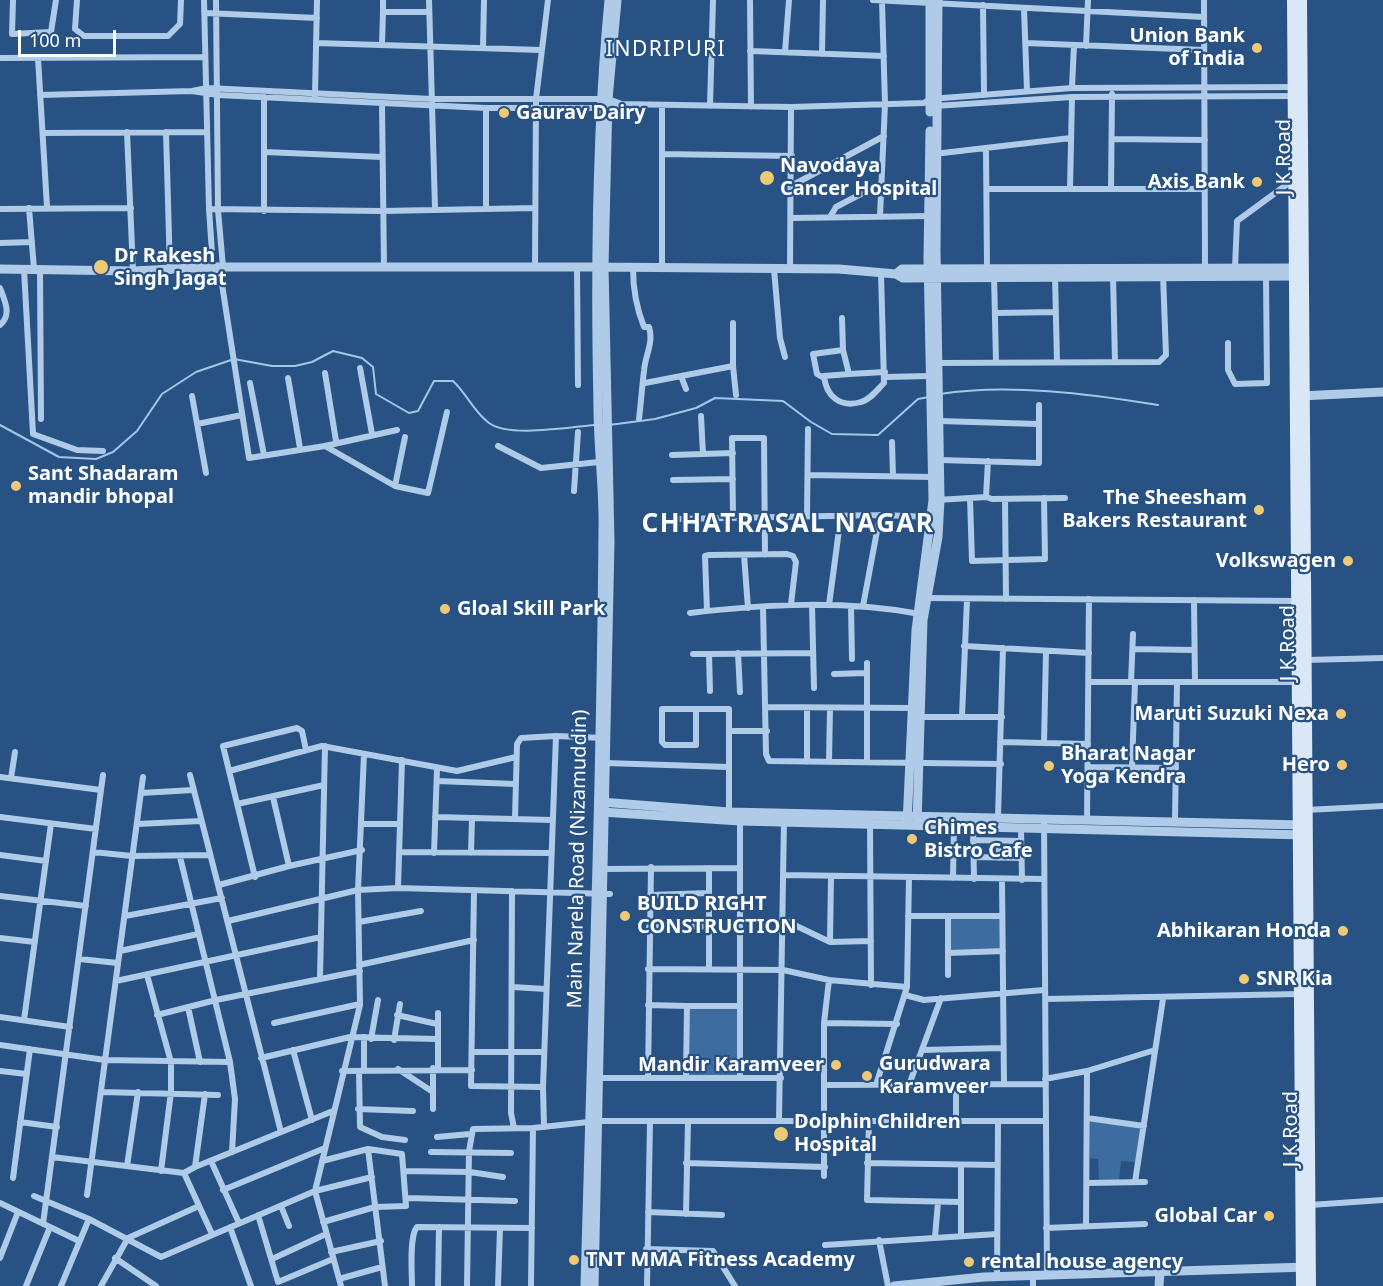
<!DOCTYPE html>
<html>
<head>
<meta charset="utf-8">
<style>
  body { margin:0 }
  #map { position:relative; width:1383px; height:1286px; overflow:hidden; background:#275283; font-family:"Noto Sans",sans-serif }
  canvas { display:block }
  .scale { position:absolute; left:18px; top:30px; width:98px; height:27px; box-sizing:border-box; border:3px solid #fff; border-top:0; padding-left:8px; font-size:18px; line-height:21px; white-space:nowrap; color:#fff; -webkit-text-stroke:4px #275283; paint-order:stroke }
</style>
</head>
<body>
<div id="map">
<canvas width="1383" height="1286"></canvas>
<div class="scale">100 m</div>
</div>
<script>
const g = document.querySelector('canvas').getContext('2d');
g.lineJoin = 'round';
function paint(path, color) { g.fillStyle = color; g.fill(path, 'evenodd'); }
function strokePath(path, color, width, dash) { g.strokeStyle = color; g.lineWidth = width; g.lineCap = dash ? 'butt' : 'round'; g.setLineDash(dash || []); g.stroke(path); }
function label(font, color, halo, rows, align = 'center') {
  g.font = font + ' "Noto Sans",sans-serif'; g.lineWidth = 4.5; g.setLineDash([]); g.textBaseline = 'middle'; g.strokeStyle = halo; g.fillStyle = color; for (const [text, x, y, turn = 0] of rows) {
    g.save(); g.translate(x, y); g.rotate((+turn || 0) * Math.PI / 180); g.textAlign = isNaN(turn) ? turn : align; if (halo) g.strokeText(text, 0, 0); g.fillText(text, 0, 0); g.restore();
  }
}
paint(new Path2D(`
  M950,918H1000V948L950,950Z
  M690,1009H738V1075H689Z
  M1089,1121L1142,1127L1136,1162L1121,1161L1119,1182L1099,1181L1098,1159L1090,1158Z`), '#3c6ca0');
strokePath(new Path2D(`
  M940,394C1008,383 1090,394 1158,405
  M0,425L59,457L96,459L113,452L137,431L162,394L196,372L234,359L272,366H295L312,362L333,351L362,358L373,367L376,394L409,413L418,411L434,381H453C467,394 473,411 489,423C509,438 569,427 594,425
  M609,425L655,419L696,408L715,398L783,401L811,422L832,434L878,435L918,399L929,397`), '#a5c6e7', 2);
strokePath(new Path2D(`
  M13,0L12,34L51,32L56,0
  M77,0L75,29L84,36H168L180,24L181,0
  M204,0L209,209L213,267L221,278
  M216,0L218,210L223,267L221,278L249,458L325,446L397,430
  M383,0V12H429
  M429,0L435,208
  M750,0L751,107
  M873,0L1204,17
  M1204,0L1205,268
  M983,5L984,95
  M1024,8L1027,91
  M205,13L317,18
  M316,43L541,50
  M1026,43L1204,50
  M382,45L383,12
  M1086,46L1088,0
  M483,48L484,0
  M750,51L884,56
  M785,52L789,0
  M822,54L823,0
  M0,58L205,57
  M38,58L47,207
  M1072,88L1074,45
  M192,91L218,95L486,108H599L622,104L791,107L924,103L930,99L1072,88L1295,87
  M40,95L192,91L207,88L432,99H608L622,104
  M315,95L317,0
  M264,97V211
  M382,103L384,267
  M710,106L713,0
  M935,106L1072,97L1294,96
  M486,108V208
  M127,132L133,271
  M166,132L170,271
  M43,133L207,132
  M1112,139L1205,140
  M986,149L987,269
  M265,152L382,157
  M662,154L792,156
  M934,154L1071,138
  M793,185L884,136
  M987,189H1205
  M1070,189L1072,97
  M1111,189L1112,94
  M29,208L34,269
  M0,209L131,208
  M209,209L382,211L535,208
  M880,216L885,104L882,1
  M830,217L836,207L882,183
  M792,218L932,216
  M0,243L32,242
  M535,267L536,99L548,0
  M577,267L578,385
  M633,268C633,289 636,307 644,327H649C654,343 645,355 644,371C642,387 641,402 639,419
  M1235,268L1237,221L1293,180
  M24,269L33,434L77,450L103,451
  M40,269L41,419
  M662,269V105
  M774,269L780,338L785,357
  M790,269L791,107
  M994,275L996,362
  M1055,275L1057,362
  M1113,275L1115,362
  M0,288C5,301 12,315 0,325
  M995,313L1056,312
  M733,323V366L736,395
  M1228,343V370L1235,384L1267,383L1266,276
  M843,350L849,374L885,372
  M937,363L1159,362L1166,355L1163,274
  M360,368L372,434
  M325,373L336,441
  M849,374L824,376C826,397 841,408 861,402C870,400 877,390 884,383L881,273
  M681,376L686,389
  M885,377L930,376
  M288,378L300,448
  M824,378L817,374L813,354L843,350L842,318
  M250,383L264,455
  M645,383L733,366
  M192,396L206,473
  M701,416L703,454
  M939,421L1038,424
  M197,424L242,415
  M892,442L893,476
  M325,446L395,486L428,493L447,412
  M498,446L541,468L599,462
  M672,455L733,453
  M940,460L1039,463V405
  M808,475L934,477
  M673,480L733,479
  M395,486L405,437
  M574,491L578,432
  M986,497L988,461
  M970,498L972,561L1045,559L1044,498
  M1005,499L1006,599
  M937,500L986,497L992,499L1065,498
  M807,516L808,429
  M733,517L732,438H764L765,555
  M676,519L880,515L932,517
  M744,555L748,608
  M925,598L1296,601
  M1194,600L1195,682
  M812,605L814,688
  M829,605L841,515
  M863,606L880,515
  M763,607L766,754L769,761L1001,764
  M851,607L852,659
  M707,611L705,556L709,555L787,554L793,556L796,562L791,604
  M690,613C767,604 844,600 920,614
  M964,646L1089,653
  M1133,649L1194,650
  M738,653L740,692
  M693,654H709
  M1306,660L1383,658
  M834,674L867,673
  M1089,682H1297
  M1131,682L1133,634
  M710,691L709,654L813,653
  M766,707L911,708
  M807,708V762
  M696,709V745H665L662,742V709H729V812
  M962,716L967,600
  M920,717H1002
  M729,731H767
  M1000,742L1088,744
  M1044,743L1046,651
  M829,762L830,708
  M867,762V663
  M606,763L728,767
  M1088,767L1176,768
  M1132,767L1135,682
  M229,771L322,746L457,771L516,757
  M190,775L281,1132
  M0,777L101,790
  M11,778L15,752
  M437,781L515,784
  M141,793L193,790
  M273,797L289,866
  M237,804L324,785
  M1306,810L1383,806
  M0,817L96,829
  M435,817L552,820
  M998,817L1003,648
  M515,818L517,744L521,738L556,736L604,738
  M1044,821L1047,1276
  M1087,821L1089,599
  M1175,821L1177,682
  M870,823L871,985
  M137,824L201,821
  M362,824H400
  M973,826L974,879
  M1021,828L1022,880
  M973,840L1021,841
  M999,841V858
  M93,852L132,856L210,855
  M399,852L551,853
  M434,853L437,769
  M471,853L472,818
  M0,855L46,861
  M974,857L1022,858
  M604,869L740,868
  M785,875L1044,879
  M255,877L223,746L297,728L302,731L306,750
  M953,878L954,825
  M1002,880L1004,1084
  M219,885L289,866L362,850
  M398,888L402,760
  M474,890L471,1086L543,1087L556,736
  M512,891L511,1113L514,1128
  M650,895L709,893
  M0,896L86,906
  M125,916L222,898
  M908,916H1002
  M784,920L830,942L871,941
  M228,921L358,890L398,888L610,894
  M359,922L421,911
  M649,927L708,926
  M0,938L35,942
  M830,942L831,876
  M120,951L198,934
  M948,953L1003,951
  M79,959L118,963
  M359,965L474,940
  M648,969L783,970L829,980L907,987
  M709,969V868
  M147,975L171,1062V1092L161,1171
  M948,975V916
  M320,978L325,746
  M116,981L321,937
  M512,987L546,989
  M905,995L924,1000L1044,990
  M1046,999L1299,994
  M648,1005L687,1006
  M188,1007L200,1062
  M438,1013V1069
  M157,1015L216,1000L360,971
  M397,1015L437,1024
  M0,1017L70,1027
  M24,1020L51,824
  M274,1023L360,1004
  M824,1023L897,1024
  M364,1037V1070
  M371,1039L378,1000
  M394,1040L400,1004
  M0,1045L105,1060L230,1062L180,857
  M293,1050L312,1120
  M922,1050L1002,1048
  M473,1052H543
  M261,1058L350,1037L437,1039
  M230,1062L235,1099L232,1152
  M433,1068V1109
  M398,1069L433,1092
  M0,1071L27,1074
  M342,1071L472,1070
  M359,1071L360,1127L382,1137L405,1140
  M740,1076V818
  M686,1077L687,1006H740
  M599,1078H781
  M648,1078L651,867
  M1045,1079L1087,1071L1155,1050
  M824,1085L1046,1084
  M876,1085L907,987L909,877
  M909,1085L941,998
  M543,1087L544,1127
  M101,1092L218,1095
  M358,1109L413,1111
  M1087,1118L1144,1126
  M779,1121L784,819
  M869,1121L867,1200L961,1202
  M956,1121V1084
  M20,1122L57,1127
  M437,1137L470,1134
  M368,1149L385,1286
  M431,1152L511,1153
  M52,1157L184,1173L212,1234
  M211,1161L239,1223
  M322,1161L368,1149L402,1154L406,1206L375,1207L323,1222
  M686,1163L825,1167
  M867,1163L997,1165
  M127,1166L138,1092
  M961,1166V1236
  M195,1167L333,1111
  M404,1171L470,1172L503,1177
  M184,1173L195,1167L205,1094
  M824,1176V1023L829,980
  M13,1178L30,1049
  M1135,1182L1163,999
  M1087,1183L1145,1182
  M223,1190L325,1148
  M87,1195L143,777
  M34,1196L89,1219L161,1257L315,1191L372,1177
  M407,1198L515,1201
  M0,1203L79,1241
  M1310,1205L1383,1200
  M281,1206L289,1226
  M648,1212L722,1215
  M686,1214L688,1121
  M258,1215L278,1282L333,1259
  M43,1224L103,775
  M230,1227L251,1286
  M1086,1227L1087,1071
  M1046,1228L1145,1224
  M935,1237L938,1202
  M879,1240L888,1286
  M825,1245L997,1234
  M646,1249L713,1251L735,1286
  M331,1252L381,1241
  M0,1258L18,1212
  M115,1258L156,1286
  M272,1259L326,1234
  M1033,1276V1286
  M997,1277L998,1121
  M339,1279L382,1267
  M26,1286L50,1227
  M61,1286L89,1219
  M101,1286L128,1238L199,1206
  M341,1286L315,1191L360,1005L358,890L364,754
  M412,1286C412,1273 409,1236 417,1227L532,1228
  M438,1286L439,1227
  M467,1286L469,1151L473,1129L533,1128L598,1121H1046
  M498,1286L500,1229
  M531,1286L533,1128
  M647,1286L650,1122`), '#b0cbe7', 6);
strokePath(new Path2D(`
  M930,0V112
  M0,269L133,271L213,267H595L839,269L896,274L903,278L1301,276
  M896,274L902,269L1300,268
  M1300,396L1383,392
  M601,802L729,812L1304,825
  M602,812L740,821L1305,835
  M907,824L916,630L933,500L928,258L930,131
  M917,824L923,620L938,537L940,500L936,250L938,0
  M585,1286C592,1034 601,782 603,530C604,489 598,448 598,407C595,271 596,136 609,0
  M594,1286L610,542L604,267L608,99L617,0
  M894,1286L984,1277L1308,1267
  M1159,1286L1160,1272`), '#b0cbe7', 9);
strokePath(new Path2D(`
  M1292,0L1301,1286
  M1302,0L1311,1286`), '#dae7f6', 10);
for (const [x, y, r, color] of [
  [1257,48,6,"#efc976"],
  [504,113,6,"#efc976"],
  [767,178,8,"#efc976"],
  [1257,182,6,"#efc976"],
  [101,267,8,"#efc976"],
  [16,486,6,"#efc976"],
  [1259,510,6,"#efc976"],
  [1348,561,6,"#efc976"],
  [445,609,6,"#efc976"],
  [1341,714,6,"#efc976"],
  [1342,765,6,"#efc976"],
  [1049,766,6,"#efc976"],
  [912,839,6,"#efc976"],
  [625,916,6,"#efc976"],
  [1343,931,6,"#efc976"],
  [1244,979,6,"#efc976"],
  [836,1065,6,"#efc976"],
  [867,1076,6,"#efc976"],
  [781,1134,8,"#efc976"],
  [1269,1216,6,"#efc976"],
  [574,1260,6,"#efc976"],
  [969,1262,6,"#efc976"]
]) { const dot = new Path2D(); dot.arc(x, y, r, 0, 2 * Math.PI); g.fillStyle = color; g.fill(dot); strokePath(dot, '#275283', 2); }
label('bold 20px', '#fff', '#275283', [
  ["Union Bank",1245,36,"right"],
  ["of India",1245,59,"right"],
  ["Gaurav Dairy",516,113],
  ["Navodaya",780,166],
  ["Cancer Hospital",780,189],
  ["Axis Bank",1245,182,"right"],
  ["Dr Rakesh",114,256],
  ["Singh Jagat",114,279],
  ["Sant Shadaram",28,474],
  ["mandir bhopal",28,497],
  ["The Sheesham",1247,498,"right"],
  ["Bakers Restaurant",1247,521,"right"],
  ["Volkswagen",1336,561,"right"],
  ["Gloal Skill Park",457,609],
  ["Maruti Suzuki Nexa",1329,714,"right"],
  ["Bharat Nagar",1061,754],
  ["Yoga Kendra",1061,777],
  ["Hero",1330,765,"right"],
  ["Chimes",924,828],
  ["Bistro Cafe",924,851],
  ["BUILD RIGHT",637,904],
  ["CONSTRUCTION",637,927],
  ["Abhikaran Honda",1331,931,"right"],
  ["SNR Kia",1256,979],
  ["Gurudwara",879,1064],
  ["Karamveer",879,1087],
  ["Mandir Karamveer",824,1065,"right"],
  ["Dolphin Children",794,1122],
  ["Hospital",794,1145],
  ["Global Car",1257,1216,"right"],
  ["TNT MMA Fitness Academy",586,1260],
  ["rental house agency",981,1262]
], 'left');
label('20px', '#fff', '#275283', [
  ["J K Road",1284,157,-90],
  ["J K Road",1288,643,-90],
  ["Main Narela Road (Nizamuddin)",578,859,-89],
  ["J K Road",1291,1129,-90]
]);
g.letterSpacing = '1.5px';
label('21px', '#fff', '#275283', [
  ["INDRIPURI",666,50]
]);
g.letterSpacing = '0px';
g.letterSpacing = '1.5px';
label('bold 26px', '#fff', '#275283', [
  ["CHHATRASAL NAGAR",788,525]
]);
g.letterSpacing = '0px';
</script>
</body>
</html>
